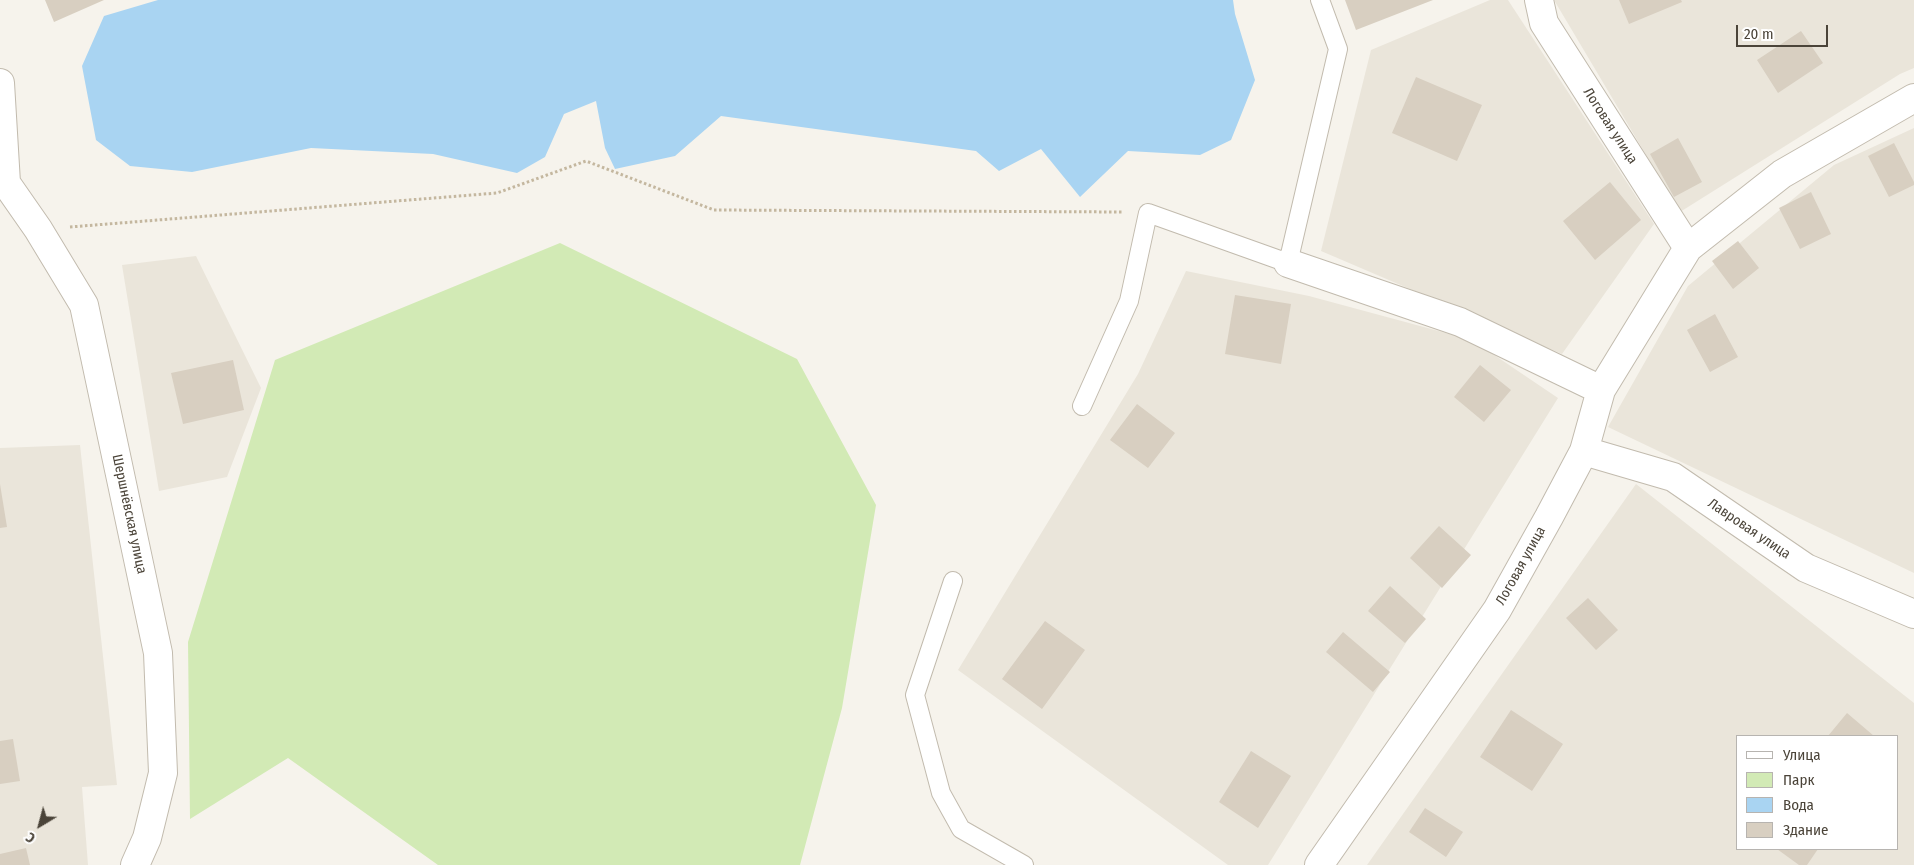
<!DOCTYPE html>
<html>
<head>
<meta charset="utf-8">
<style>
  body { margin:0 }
  #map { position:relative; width:1914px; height:865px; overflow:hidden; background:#f6f3ec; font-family:"Fira Sans Condensed",sans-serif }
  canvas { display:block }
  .legend { position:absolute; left:1736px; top:735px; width:162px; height:115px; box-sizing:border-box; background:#fff; border:1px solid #b7b4b0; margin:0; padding:6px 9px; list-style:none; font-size:15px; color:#4b4439 }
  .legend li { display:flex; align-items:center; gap:10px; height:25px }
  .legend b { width:25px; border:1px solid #b7b4b0 }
  .north { position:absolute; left:15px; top:800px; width:50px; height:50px; -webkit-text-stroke:4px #fff; paint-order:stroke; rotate:217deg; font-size:14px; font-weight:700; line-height:20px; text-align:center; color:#4b4439 }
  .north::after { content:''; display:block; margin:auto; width:18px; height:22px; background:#4b4439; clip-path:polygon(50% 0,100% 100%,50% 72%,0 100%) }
  .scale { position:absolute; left:1736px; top:25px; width:92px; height:22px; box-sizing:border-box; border:2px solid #4b4439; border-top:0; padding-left:6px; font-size:15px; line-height:18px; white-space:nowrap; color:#4b4439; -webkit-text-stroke:4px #fff; paint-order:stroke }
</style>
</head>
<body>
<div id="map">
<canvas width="1914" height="865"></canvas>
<ul class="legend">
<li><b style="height:6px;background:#fff"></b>Улица</li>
<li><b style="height:14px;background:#d2eab5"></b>Парк</li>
<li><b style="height:14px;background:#a9d4f2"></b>Вода</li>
<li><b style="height:14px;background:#d8cfc1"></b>Здание</li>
</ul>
<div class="north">С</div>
<div class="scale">20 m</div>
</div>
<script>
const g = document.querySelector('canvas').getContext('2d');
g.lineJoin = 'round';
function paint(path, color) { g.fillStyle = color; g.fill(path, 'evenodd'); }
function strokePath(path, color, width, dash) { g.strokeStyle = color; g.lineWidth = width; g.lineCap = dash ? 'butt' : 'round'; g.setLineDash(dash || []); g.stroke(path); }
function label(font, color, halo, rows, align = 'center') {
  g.font = font + ' "Fira Sans Condensed",sans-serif'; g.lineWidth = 4; g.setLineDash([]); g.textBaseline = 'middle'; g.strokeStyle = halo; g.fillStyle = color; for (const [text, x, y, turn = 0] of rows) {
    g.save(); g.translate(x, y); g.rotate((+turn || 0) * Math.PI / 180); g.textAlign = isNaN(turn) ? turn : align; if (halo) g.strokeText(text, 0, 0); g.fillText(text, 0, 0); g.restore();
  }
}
paint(new Path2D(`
  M1490,0H1508L1654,224L1562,354L1321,251L1371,50Z
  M1554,0H1914V68L1900,74L1680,212Z
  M1914,128V573L1608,427L1688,286L1834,165Z
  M196,256L261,388L227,477L159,491L122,265Z
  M1186,271L1309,296L1472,340L1558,398L1268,865H1228L958,670L1138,374Z
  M80,445L117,785L82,787L88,865H0V448Z
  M1636,484L1914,703V865H1367ZM1738,736H1898V849H1738Z`), '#eae5da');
paint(new Path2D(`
  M560,243L797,359L876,505L842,708L800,865H438L288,758L190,819L188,642L275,360Z`), '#d2eab5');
paint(new Path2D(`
  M158,0H1233L1235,14L1255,80L1231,140L1200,155L1128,151L1080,197L1041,149L999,171L976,151L721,116L675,156L615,169L605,148L596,101L564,114L545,157L517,173L433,154L311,148L192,172L130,166L96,140L82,66L104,16Z`), '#a9d4f2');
paint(new Path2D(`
  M45,0H104L54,22Z
  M1345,0H1433L1356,30Z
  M1619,0H1681L1682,2L1629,24Z
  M1801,31L1823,63L1778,93L1757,60Z
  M1416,77L1482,105L1457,161L1392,133Z
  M1678,138L1702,182L1674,197L1650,154Z
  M1894,143L1914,182V185L1889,197L1868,156Z
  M1610,182L1641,220L1595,260L1563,221Z
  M1811,192L1831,234L1800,249L1779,208Z
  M1738,241L1759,268L1733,289L1712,261Z
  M1235,295L1291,304L1281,364L1225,354Z
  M1715,314L1738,357L1710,372L1687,330Z
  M233,360L244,410L183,424L171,373Z
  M1480,365L1511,390L1484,422L1454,397Z
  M1137,404L1175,433L1148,468L1110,440Z
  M0,484L7,527L0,528Z
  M1439,526L1471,555L1442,588L1410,558Z
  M1390,586L1426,619L1405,643L1368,611Z
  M1588,598L1618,630L1596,650L1566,618Z
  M1045,621L1085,650L1042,709L1002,679Z
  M1343,632L1390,672L1373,692L1326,652Z
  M1511,710L1563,744L1532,791L1480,757Z
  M1847,713L1874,736H1828Z
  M13,739L20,781L0,784V741Z
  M1251,751L1291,776L1258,828L1219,802Z
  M1425,808L1463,832L1446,857L1409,832Z
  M26,848L30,865H0V854Z
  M1777,849H1818L1807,865H1799Z`), '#d8cfc1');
const lane = new Path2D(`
  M1082,406L1129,301L1148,213L1288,263L1338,49L1320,0
  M953,581L915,695L941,793L961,829L1024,865`);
const street = new Path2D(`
  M1539,0L1544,23L1688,248
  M0,83L6,183L38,229L84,305L158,653L163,773L147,838L135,865
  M1288,263L1460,322L1601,390
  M1584,451L1673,477L1806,568L1914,614
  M1319,865L1497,610L1549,517L1584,451L1601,390L1688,248L1782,174L1914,98`);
strokePath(lane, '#c2bbae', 20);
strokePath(street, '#c2bbae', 30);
strokePath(new Path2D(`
  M70,227L497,193L586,161L714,210L1123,212`), '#c4b79f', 3, [2.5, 2.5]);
strokePath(lane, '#fff', 18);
strokePath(street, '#fff', 28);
label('14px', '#4b4439', '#fff', [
  ["Логовая улица",1610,126,57],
  ["Шершнёвская улица",129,514,78],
  ["Лавровая улица",1749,529,34],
  ["Логовая улица",1521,566,-61]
]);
</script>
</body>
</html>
